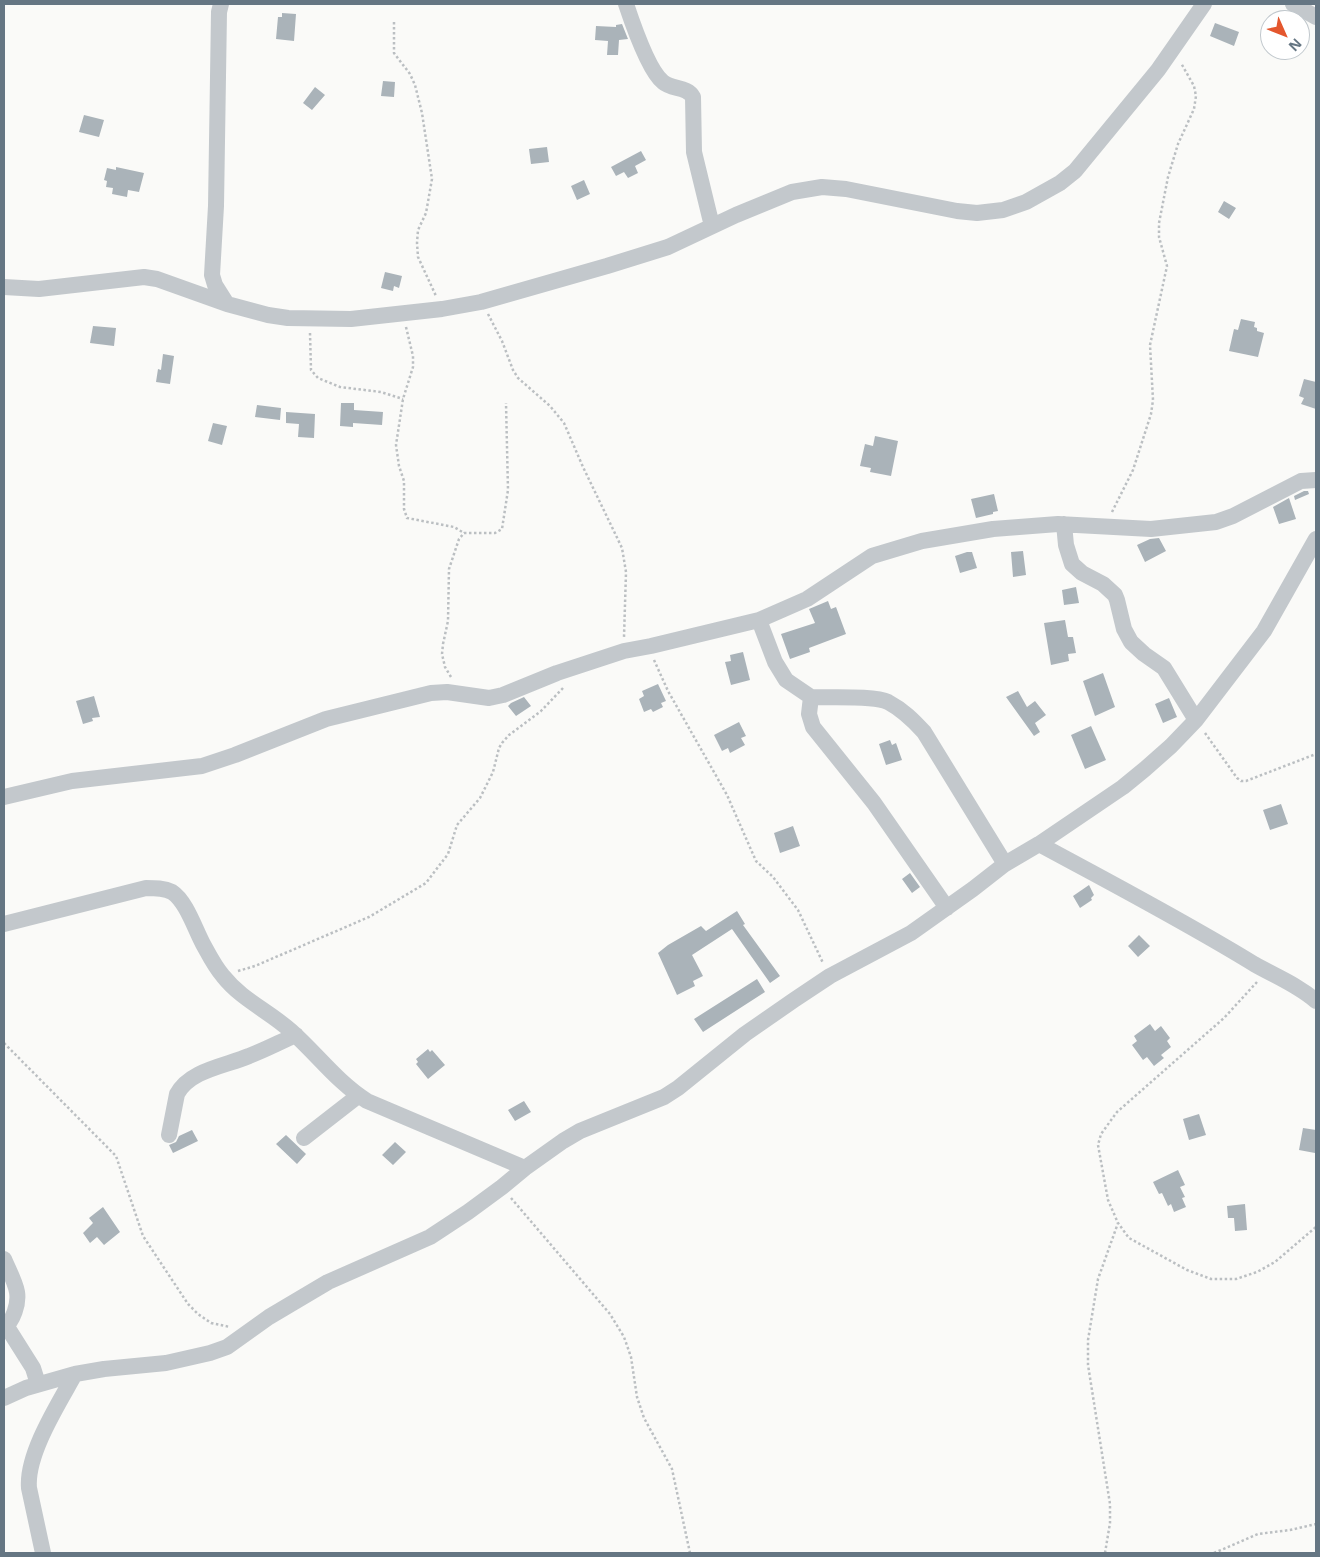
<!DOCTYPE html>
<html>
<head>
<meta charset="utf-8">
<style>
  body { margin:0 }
  #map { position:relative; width:1320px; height:1557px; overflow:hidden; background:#fafaf8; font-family:"Noto Sans",sans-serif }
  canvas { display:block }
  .frame { position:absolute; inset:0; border:5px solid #657683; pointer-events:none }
  .north { position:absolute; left:1260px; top:10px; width:50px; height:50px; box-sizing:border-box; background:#fff; border:1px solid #c1c8cd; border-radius:50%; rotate:134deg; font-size:14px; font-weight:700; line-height:20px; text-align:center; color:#657683 }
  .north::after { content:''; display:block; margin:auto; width:18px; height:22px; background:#e4572e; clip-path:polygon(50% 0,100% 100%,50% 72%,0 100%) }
</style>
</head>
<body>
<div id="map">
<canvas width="1320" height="1557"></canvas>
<div class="frame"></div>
<div class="north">N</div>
</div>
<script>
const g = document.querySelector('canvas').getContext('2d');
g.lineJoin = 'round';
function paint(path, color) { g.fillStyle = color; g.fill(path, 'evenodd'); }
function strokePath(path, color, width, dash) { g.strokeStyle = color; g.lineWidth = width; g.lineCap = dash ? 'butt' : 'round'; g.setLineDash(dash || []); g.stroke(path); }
paint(new Path2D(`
  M282,13L296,14L294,41L276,39L278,17H282Z
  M1215,23L1239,32L1234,46L1210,36Z
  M622,24L628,39L619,40L618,55H607L608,41L595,40L596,26L616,27V25Z
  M383,81L395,82L394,97L381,96Z
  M315,87L325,95L312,110L303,103Z
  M84,115L104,120L99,137L79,132Z
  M547,147L549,162L531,164L529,149Z
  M641,151L646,160L635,166L638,173L628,178L624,172L616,176L611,167Z
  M116,167L144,173L139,192L128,190L127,197L112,194L113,188L106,187L107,181L104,180L107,168L116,170Z
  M584,180L590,194L577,200L571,186Z
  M1224,201L1236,208L1229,219L1218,212Z
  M385,272L402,276L399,288L394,286L393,291L381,288Z
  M1241,319L1255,322L1254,327L1257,328V331L1264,333L1258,357L1229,351L1234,329L1238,330Z
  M93,326L116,328L114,346L90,343Z
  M163,354L174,356L170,384L156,382L158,369L161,370Z
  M1304,379L1316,382V409L1301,404L1304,398L1299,396Z
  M341,403H354V410L383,412L382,425L353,423V427L340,426Z
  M257,405L281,408L280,420L255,417Z
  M286,412L315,414L314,438L298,437L299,424L286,423Z
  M213,423L227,426L222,445L208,441Z
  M875,436L898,441L891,476L870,472L871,468L860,466L865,444L873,446Z
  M1304,491H1308L1309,494L1295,500L1294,496Z
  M994,494L998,511L993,512V514L976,518L971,499Z
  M1289,498L1296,519L1279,524L1273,507Z
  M1159,538L1166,551L1145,562L1137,545L1150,539Z
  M1023,551L1026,575L1013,577L1011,552Z
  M967,552H972L977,568L960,573L955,556Z
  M1076,587L1079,603L1064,605L1062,590Z
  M828,601L831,609L836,607L846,634L809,648L810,652L790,659L781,634L815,623L809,609Z
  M1065,620L1068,637H1073L1076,653L1068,654L1069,661L1051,665L1044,623Z
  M743,652L750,680L731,685L725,662L731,661L730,655Z
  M1103,673L1115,707L1095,716L1083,681Z
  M658,684L666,701L661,703L663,707L653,712L651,709L644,712L639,699L644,696L642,691Z
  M1018,691L1027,707L1035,701L1046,715L1035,723L1040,732L1034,736L1006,697Z
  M94,696L100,717L92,718L93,721L83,724L76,701Z
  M524,697L531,706L516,716L508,706L511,703Z
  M1169,698L1177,717L1163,723L1155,704Z
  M739,722L746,736L741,738L745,745L730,753L728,748L722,751L714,735Z
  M1091,726L1106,760L1085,769L1071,735Z
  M890,740L892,745L896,743L902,760L886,765L879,744Z
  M1281,804L1288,824L1270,830L1263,810Z
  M793,826L800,846L780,853L774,833Z
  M910,873L920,887L912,893L902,879Z
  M1089,885L1094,895L1091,898L1092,900L1080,908L1073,896Z
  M737,911L745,924L743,925L780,976L770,983L732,929L692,955L703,976L693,981L695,986L677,995L658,953L668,945L701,926L706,931Z
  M1139,935L1150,946L1138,957L1128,946Z
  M757,979L765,992L703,1032L694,1019Z
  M1150,1024L1155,1031L1161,1026L1170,1038L1167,1041L1171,1047L1161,1055L1164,1058L1154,1066L1147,1057L1143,1060L1132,1045L1137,1041L1134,1036Z
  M428,1049L430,1052L432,1050L445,1065L428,1079L416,1064L418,1062L416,1059Z
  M524,1101L531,1112L515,1121L508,1110Z
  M1199,1114L1206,1135L1189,1140L1183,1119Z
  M1303,1128L1316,1130L1315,1153L1299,1150Z
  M192,1130L198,1141L173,1153L169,1145L176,1142L179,1136Z
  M286,1135L306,1154L297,1164L276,1144Z
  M395,1142L406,1152L393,1165L382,1155Z
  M1178,1170L1185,1185L1180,1187L1185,1197L1182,1198L1186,1207L1174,1212L1171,1204L1168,1206L1162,1193L1159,1194L1153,1182Z
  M1245,1204L1247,1230L1235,1231L1234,1218H1228L1227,1206Z
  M103,1207L120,1232L104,1245L97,1237L90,1243L83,1233L93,1223L89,1218Z`), '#aab3b9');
strokePath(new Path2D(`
  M394,22V53L410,74L415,85L422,113L432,179L426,213L418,230L417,243L418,257L436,296
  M488,314L502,341L513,370L518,378L550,406L564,423L583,467L622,548L626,572L624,637
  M406,327L413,356V367L403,399L396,445L399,466L404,481V509L407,518L454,527L464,533
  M310,333L311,370L318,378L340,387L381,392L403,399
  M1112,512L1133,470L1151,414L1153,400L1150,345L1167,266L1159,237V223L1168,177L1178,144L1194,109L1196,96L1194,86L1181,63
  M654,660L668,691L727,795L756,861L773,877L798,910L823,963
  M451,677L445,667L442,654L443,644L448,621L449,569L459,539L464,533H495L502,529L508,490L506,403
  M1205,733L1237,778L1241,781H1246L1316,754
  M238,971L255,966L369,917L426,883L448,854L457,825L480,798L493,772L499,748L502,743L509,735L541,711L563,688
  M1257,982L1224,1018L1117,1112L1101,1134L1098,1145L1108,1200L1118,1223L1129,1238L1187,1270L1211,1279H1236L1257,1272L1275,1262L1316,1227
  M4,1043L116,1156L143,1236L188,1304L198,1314L211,1323L230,1327
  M511,1198L610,1314L624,1337L631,1357L637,1397L644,1418L672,1469L690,1553
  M1105,1553L1110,1523V1504L1088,1365V1340L1098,1279L1118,1223
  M1214,1553L1258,1534L1290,1530L1316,1524`), '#bbbfc2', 2.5, [2.5, 2.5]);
strokePath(new Path2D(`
  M221,4L219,12L216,206L212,275L215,285L227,304
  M626,4C632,22 649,71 663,82C672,90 687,86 693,97L694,152L712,226
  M1293,4L1316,17
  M4,287L39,289L144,277L157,279L227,304L268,315L288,318L351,319L442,309L481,302L607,266L668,247L736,215L792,192L822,187L846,189L957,211L977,213L1003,210L1026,202L1060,183L1075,171L1158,70L1204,4
  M1064,524L1066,545L1072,564L1082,573L1103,584L1115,595L1117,600L1124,629L1131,642L1144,654L1164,668L1196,720
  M759,620L775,662L786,680L811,697L809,714L813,727L874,803L947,908
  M811,697C829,698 874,695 888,702C903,710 913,720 924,732L1005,864
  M4,797L72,781L202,766L235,755L326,719L431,693L447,692L489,698L503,695L557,673L624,651L651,646L759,620L807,599L872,556L922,541L993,529L1058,524L1151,529L1216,522L1233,516L1301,481L1316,480
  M1039,844C1111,883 1184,921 1254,964C1275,976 1298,985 1316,1001
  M4,924L146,888C155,888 164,888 172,892C186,901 195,929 203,944C209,955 215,967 223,976C242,1000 269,1011 291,1031C317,1054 337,1082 367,1101L525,1168
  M169,1135L177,1094C190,1070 225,1066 249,1056C265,1050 280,1042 296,1035
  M304,1138L358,1096
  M4,1259C8,1269 15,1281 17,1292C19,1304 13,1321 4,1328
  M4,1322L33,1368L38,1384
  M4,1398L26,1388L75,1374L104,1369L166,1363L210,1353L227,1347L269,1317L328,1282L430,1237L468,1212L502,1187L525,1168L563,1141L580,1131L664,1097L678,1088L745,1034L794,1000L830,976L911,933L973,889L1005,864L1039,844L1123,787L1145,769L1171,746L1196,720L1264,631L1316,539
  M43,1553L29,1488C26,1454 59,1403 75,1374`), '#c3c8cc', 16);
</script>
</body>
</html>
